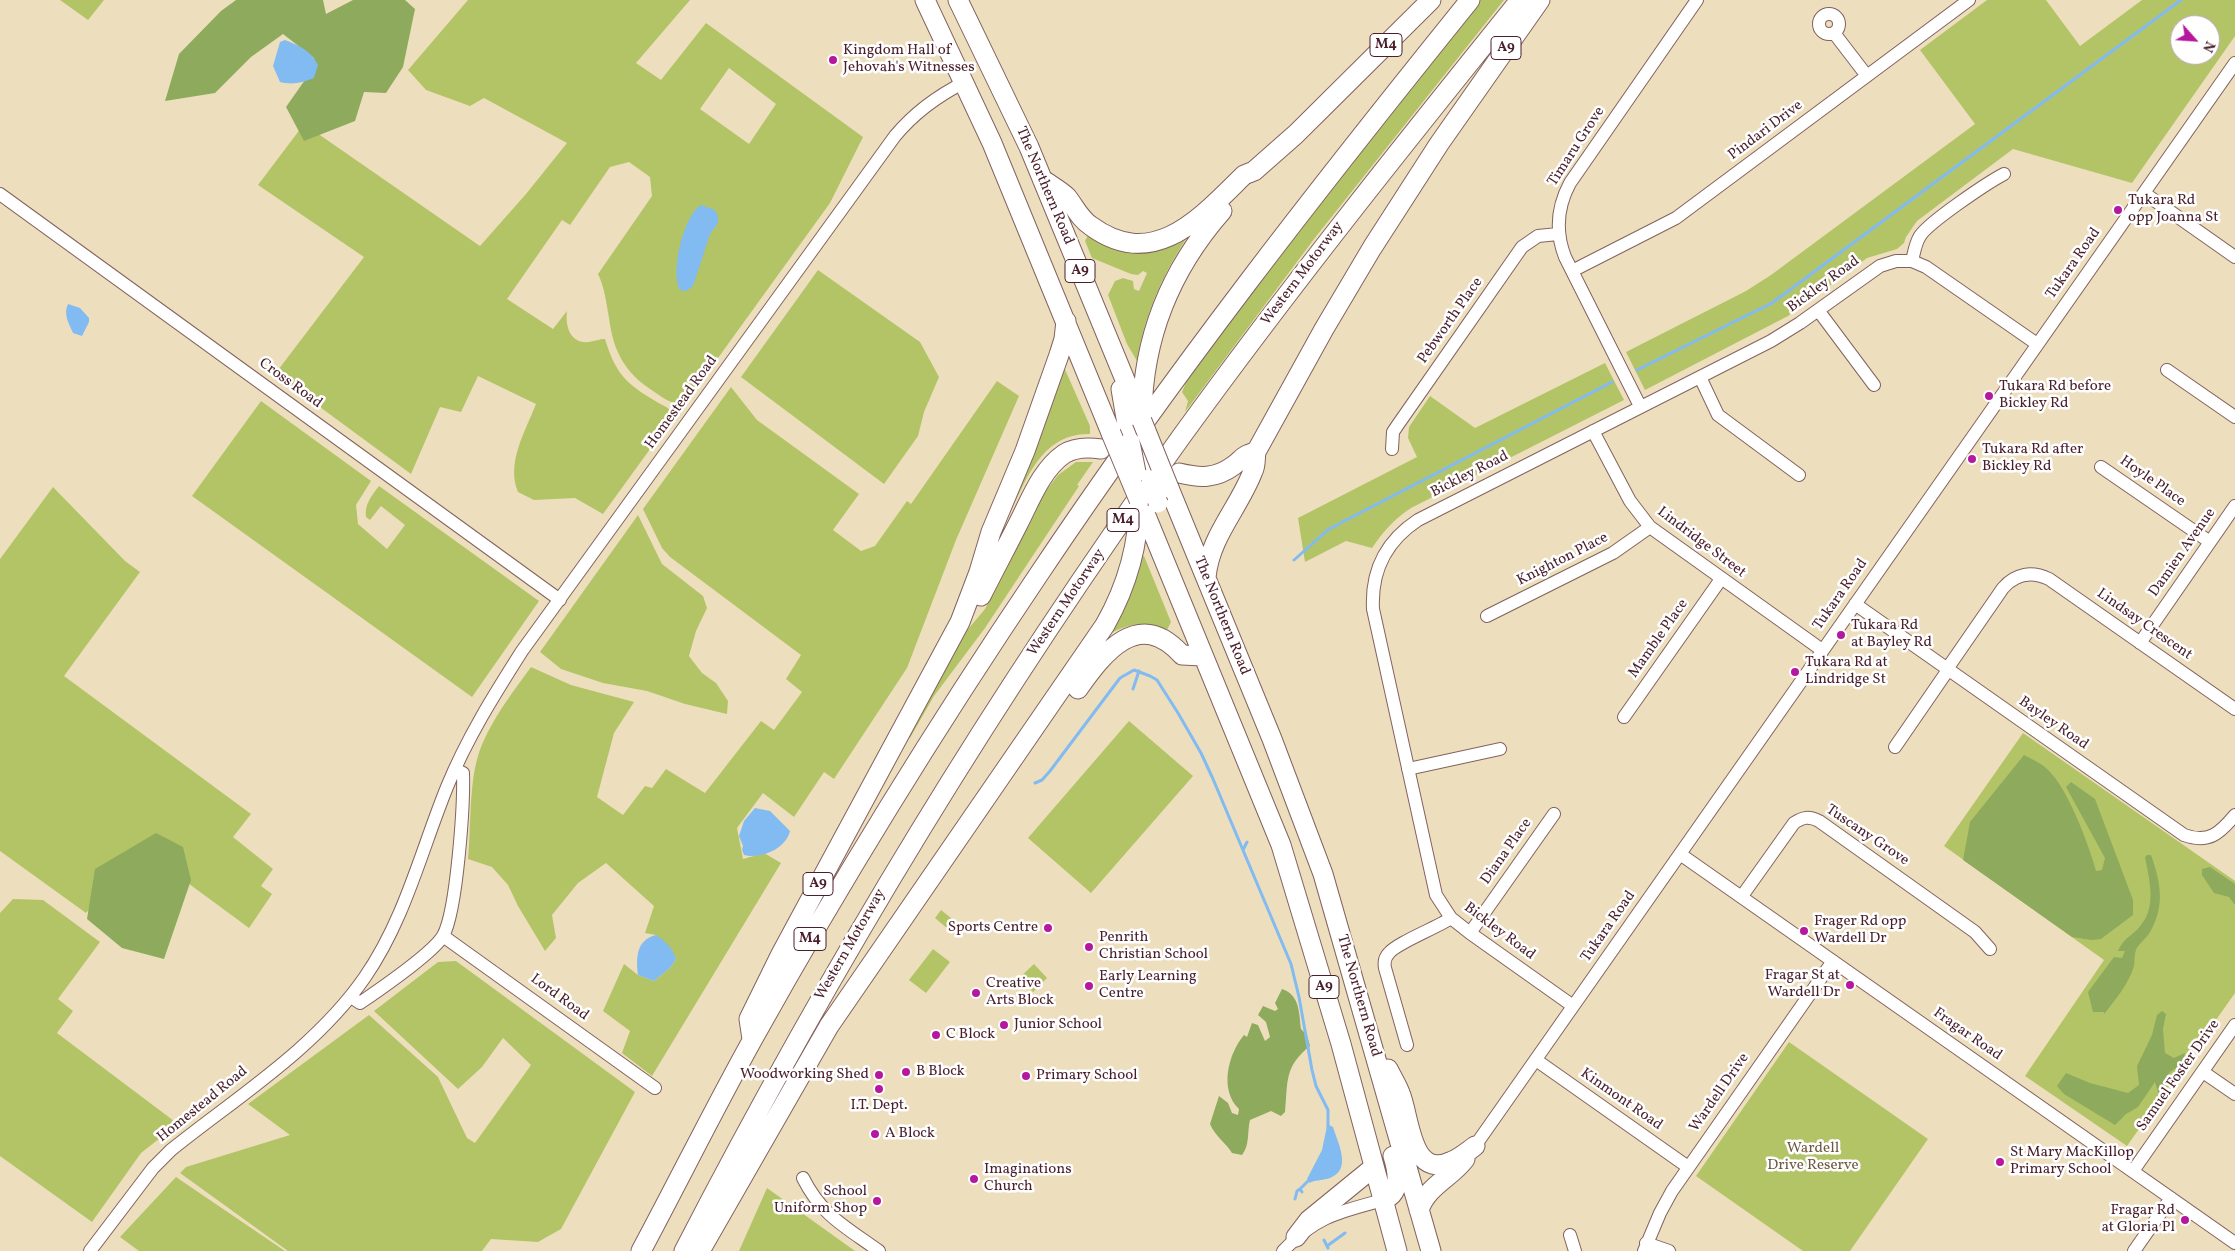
<!DOCTYPE html>
<html>
<head>
<meta charset="utf-8">
<style>
  body { margin:0 }
  #map { position:relative; width:2235px; height:1251px; overflow:hidden; background:#eddfbd; font-family:Vollkorn,serif }
  canvas { display:block }
  .north { position:absolute; left:2170px; top:15px; width:50px; height:50px; box-sizing:border-box; background:#fff; border:1px solid #b7a5aa; border-radius:50%; rotate:116deg; font-size:14px; font-weight:700; line-height:20px; text-align:center; color:#4a1f2b }
  .north::after { content:''; display:block; margin:auto; width:18px; height:22px; background:#b5179e; clip-path:polygon(50% 0,100% 100%,50% 72%,0 100%) }
</style>
</head>
<body>
<div id="map">
<canvas width="2235" height="1251"></canvas>
<div class="north">N</div>
</div>
<script>
const g = document.querySelector('canvas').getContext('2d');
g.lineJoin = 'round';
function paint(path, color) { g.fillStyle = color; g.fill(path, 'evenodd'); }
function strokePath(path, color, width, dash) { g.strokeStyle = color; g.lineWidth = width; g.lineCap = dash ? 'butt' : 'round'; g.setLineDash(dash || []); g.stroke(path); }
function label(font, color, halo, rows, align = 'center') {
  g.font = font + ' Vollkorn,serif'; g.lineWidth = 5; g.setLineDash([]); g.textBaseline = 'middle'; g.strokeStyle = halo; g.fillStyle = color; for (const [text, x, y, turn = 0] of rows) {
    g.save(); g.translate(x, y); g.rotate((+turn || 0) * Math.PI / 180); g.textAlign = isNaN(turn) ? turn : align; if (halo) g.strokeText(text, 0, 0); g.fillText(text, 0, 0); g.restore();
  }
}
paint(new Path2D(`
  M60,0H104L88,20Z
  M468,0H690L636,63L661,80L706,23L863,137L830,203L684,405C671,404 663,398 653,391C625,373 613,351 609,318C606,302 605,289 598,274L652,196L650,177L629,162L610,167L570,225L562,220L507,299L553,329L567,311C565,326 570,344 589,342C595,341 599,339 605,339C616,374 625,383 657,402C665,407 670,407 674,416L603,514L575,498L534,500L518,492C506,463 525,432 536,404L478,376L461,412L440,407L411,474L275,374L364,257L258,185L304,124L480,246L526,194L567,143L484,98L470,106L426,90L408,70ZM729,68L776,104L749,144L700,109Z
  M1479,0H1504L1314,239L1185,412L1188,401L1182,392L1193,367Z
  M1987,0H2046L2080,46L2142,0H2235V36L2132,183L2013,149L1917,221L1906,237L1904,243L1897,249L1867,258L1788,316L1645,390L1626,352L1746,291L1771,275L1975,124L1920,50ZM2180,25H2210V55H2180Z
  M1088,235L1188,236C1163,273 1144,316 1137,361L1127,344L1108,295L1115,281L1123,278L1133,281L1134,289L1139,291L1147,273L1143,271L1138,275L1131,274L1092,258L1085,241Z
  M818,270L920,342L939,377L924,412L918,436L884,484L741,377Z
  M1605,363L1624,400L1411,508C1394,519 1383,532 1372,548L1346,541L1305,562L1298,518L1417,457L1408,438L1409,427L1430,396L1475,428Z
  M1063,365L1090,426V434C1040,433 1026,482 1007,519Z
  M997,381L1019,396L956,540L907,668L834,779L824,772L794,817L763,793L737,828L743,859L764,853L781,863L652,1076L622,1053L630,1031L603,1011L624,964L638,975L654,981L671,967L676,959L656,935L645,933L654,906L606,863L578,883L552,915L556,938L545,951L518,906L508,885L492,867L468,859C471,828 469,785 478,756C488,724 512,693 531,667L571,685L634,702L614,733L597,797L623,815L645,786L652,788L666,769L705,793L761,721L774,730L802,692L786,679L801,655L670,557L662,548L643,509L731,387L757,420L859,494L833,530L861,551L875,546L907,501L911,504Z
  M261,401L371,481L356,505L358,524L387,549L405,525L381,506L370,520L366,517C364,505 372,495 379,486L539,601L472,697L192,496Z
  M1076,462H1093L1077,485L1079,486L985,628L934,696L910,738H906L964,634L985,609L1045,492L1058,475Z
  M53,487L125,561L140,572L64,676L251,814L233,837L273,869L261,886L272,894L249,928L143,850L86,913L0,851V559Z
  M638,515L662,564L703,596L707,608L696,631L689,656L702,673L716,683L728,701L727,714L685,704L647,691L603,683L561,669L540,652Z
  M1142,555L1144,556L1171,622L1167,630C1149,622 1128,623 1111,633L1108,631C1123,606 1136,584 1142,555Z
  M1129,721L1193,776L1091,893L1028,838Z
  M2023,733L2235,881V993L2127,1146L2025,1076L2104,960L1944,846Z
  M13,899L43,900L100,942L58,999L73,1011L57,1033L178,1124L141,1153L92,1222L0,1156V913Z
  M941,910L961,926L954,934L935,918Z
  M933,949L950,962L926,993L909,980Z
  M456,961L635,1092L561,1229L538,1242L491,1239L482,1251H288L180,1173L186,1167L290,1135L248,1104L369,1015L438,1077L467,1138L475,1143L531,1065L503,1038L482,1067L458,1089L374,1011L438,962Z
  M1034,964L1047,978L1033,992L1019,978Z
  M1789,1042L1928,1139L1850,1251H1803L1696,1176Z
  M176,1177L285,1251H139L120,1237Z
  M767,1188L855,1251H739Z`), '#b3c467');
paint(new Path2D(`
  M236,0H323L326,14L353,0H405L415,9L403,67L386,93L364,92L355,121L304,141L286,107L307,77L314,58L283,34L251,57L215,93L165,101L179,54L221,11Z
  M2024,755C2031,759 2041,763 2047,769C2067,786 2089,845 2096,871L2102,870L2105,858L2066,787L2071,782L2095,799L2133,900V915L2101,939L2091,940L2072,937L1963,860L1970,822Z
  M156,833L183,847L191,880L164,959L122,948L87,919L95,869Z
  M2147,855H2151C2161,883 2165,906 2150,932C2146,939 2138,944 2136,950C2134,955 2135,961 2134,966C2128,985 2116,999 2104,1014V1012H2093L2088,992L2114,957L2122,958L2125,951H2118C2125,936 2132,937 2141,925C2157,906 2149,878 2145,857Z
  M2210,867L2235,884V905L2229,897L2214,893L2202,875V869Z
  M1282,989C1300,995 1299,1013 1301,1029L1307,1035L1310,1046C1284,1067 1288,1081 1285,1112L1281,1116L1271,1111L1250,1120C1247,1132 1250,1145 1242,1155L1232,1153C1225,1142 1215,1136 1210,1124L1219,1096L1228,1103L1232,1113L1238,1115L1239,1109C1219,1090 1228,1054 1244,1035L1247,1037L1252,1023L1258,1025L1265,1041L1270,1037L1266,1022L1258,1015L1263,1006L1275,1011L1278,1009L1275,1003Z
  M2162,1011L2166,1014L2163,1029L2165,1053L2174,1058L2185,1053L2182,1064L2170,1072L2159,1095L2155,1082L2138,1107L2126,1114L2115,1125L2064,1094L2057,1086L2066,1073L2090,1083L2128,1093L2139,1085L2137,1066L2152,1035L2157,1015Z`), '#8eaa5c');
paint(new Path2D(`
  M285,40C300,46 311,51 318,65L314,78C301,83 293,85 280,82L273,66L280,42Z
  M701,205L715,210L718,217V223L710,234L693,286L686,291L680,290C670,273 683,216 701,205Z
  M68,304L80,308L89,318V322L82,336L73,333C69,324 63,314 68,304Z
  M755,808L770,811L790,831C786,849 761,859 744,855L742,850L743,846L739,836L744,821Z
  M656,935C665,941 673,948 676,959L671,967L654,981L638,975C636,958 636,940 656,935Z
  M1329,1125L1333,1127C1337,1141 1352,1168 1332,1177C1325,1181 1317,1179 1309,1183L1307,1179L1322,1150L1327,1126Z`), '#82baf2');
strokePath(new Path2D(`
  M1637,370L1772,303L2181,0
  M1294,560L1329,529L1612,382
  M1133,689L1139,671
  M1035,783L1042,780L1050,771L1120,678L1134,670L1150,676L1157,680L1178,713L1201,753L1213,779L1291,964L1299,997L1312,1070L1316,1086L1328,1110V1128
  M1243,850L1247,842
  M1302,1192L1300,1189L1311,1178
  M1295,1199L1297,1191L1300,1189
  M1324,1240L1328,1248
  M1327,1246L1345,1233`), '#82baf2', 3);
const minor = new Path2D(`
  M1819 24a10 10 0 1 1 20 0a10 10 0 1 1-20 0Z
  M1834,33L1867,76
  M2144,193L2235,257
  M0,194L560,600
  M1912,261C1914,253 1915,244 1920,236C1929,222 1987,183 2004,174
  M1572,271L1676,218L1969,0
  M1818,310L1874,385
  M2167,370L2235,417
  M1700,377L1718,415L1799,475
  M1640,406L1565,257C1555,231 1557,207 1570,183L1697,0
  M1593,431L1630,501L1650,527L1822,650
  M1392,449L1393,432L1397,426L1522,247L1538,236L1558,234
  M2101,467L2210,542
  M1855,604L2184,835C2209,844 2220,833 2235,815
  M1487,616L1613,553L1650,527
  M2140,643L2235,506
  M1947,669L2003,588C2016,573 2032,571 2049,579L2235,709
  M1624,717L1721,579
  M1895,747L1948,670
  M1408,769L1500,749
  M1680,854L2235,1243
  M1742,896L1794,823C1803,817 1809,816 1819,821L1975,932L1990,949
  M1470,933L1554,814
  M443,936L655,1088
  M351,997L360,1003C379,990 432,954 443,936C457,911 464,804 463,773L455,769
  M1573,1006L1470,933L1451,918L1436,895L1373,609C1371,571 1386,541 1418,520L1771,341L1800,323L1880,266L1896,261H1912L1926,267L2037,344
  M1407,1045L1385,968C1384,963 1385,957 1389,953C1397,943 1436,928 1451,918
  M1536,1060L1688,1167
  M2203,1072L2235,1094
  M1475,1146L2235,63
  M2133,1171L2235,1025
  M803,1178C822,1216 846,1227 879,1251
  M1570,1235L1575,1251
  M1646,1243L1669,1251
  M90,1251L153,1168L171,1150C237,1097 316,1048 365,977C405,919 421,851 447,787C467,738 494,695 522,651L895,136C915,112 937,96 965,82
  M1283,1251C1316,1216 1339,1212 1383,1200
  M1644,1251L1660,1213L1672,1191L1833,961
  M2134,1251L2171,1198`);
const highway = new Path2D(`
  M925,0L992,143L1111,433
  M958,0L1029,147L1142,421
  M1042,179C1050,185 1060,190 1067,197C1075,207 1080,219 1091,226C1154,272 1201,217 1244,175L1254,171L1296,134L1431,0
  M1121,389L1130,442
  M1142,415C1143,337 1171,269 1222,211
  M1146,454L1151,480
  M1179,473C1200,478 1215,479 1233,466C1244,458 1241,456 1256,452
  M1169,488L1272,739L1323,874L1431,1251
  M1142,506L1281,845L1341,1044L1397,1251
  M1206,577C1210,536 1239,508 1253,471C1256,466 1255,458 1256,452L1324,329L1372,248L1439,144L1540,0
  M981,596C993,572 1006,548 1018,524C1030,501 1041,470 1064,454C1075,447 1088,447 1101,449
  M1078,689C1104,652 1139,607 1182,655L1202,656
  M752,1039L749,1019L781,954L960,622L979,572L991,532L1025,451L1059,355L1064,339L1066,321
  M1388,1069C1392,1077 1397,1085 1400,1093C1410,1116 1410,1181 1452,1161C1460,1158 1468,1151 1475,1146
  M1383,1200C1402,1193 1398,1172 1393,1156
  M1419,1210C1427,1186 1451,1178 1465,1159
  M1296,1237L1309,1220L1374,1167
  M641,1251C679,1180 715,1107 754,1037C842,879 938,724 1039,574C1172,375 1320,186 1470,0
  M684,1251C830,968 995,696 1181,437C1289,288 1404,144 1520,0
  M700,1251L829,1026L1105,625C1127,586 1139,545 1139,500`);
strokePath(minor, '#83625e', 14);
strokePath(highway, '#83625e', 21);
strokePath(minor, '#fff', 12);
strokePath(highway, '#fff', 19);
const highwayBridge = new Path2D(`
  M1142,421L1169,488
  M1111,433L1139,500
  M1130,442L1136,472
  M1151,480L1158,503`);
strokePath(highwayBridge, '#83625e', 21, []);
strokePath(highwayBridge, '#fff', 19);
for (const [x, y, r, color] of [
  [833,60,5,"#b5179e"],
  [2118,210,5,"#b5179e"],
  [1989,396,5,"#b5179e"],
  [1972,459,5,"#b5179e"],
  [1841,635,5,"#b5179e"],
  [1795,672,5,"#b5179e"],
  [1048,928,5,"#b5179e"],
  [1804,931,5,"#b5179e"],
  [1089,947,5,"#b5179e"],
  [1850,985,5,"#b5179e"],
  [1089,986,5,"#b5179e"],
  [976,993,5,"#b5179e"],
  [1004,1025,5,"#b5179e"],
  [936,1035,5,"#b5179e"],
  [906,1072,5,"#b5179e"],
  [879,1075,5,"#b5179e"],
  [1026,1076,5,"#b5179e"],
  [879,1089,5,"#b5179e"],
  [875,1134,5,"#b5179e"],
  [2000,1162,5,"#b5179e"],
  [974,1179,5,"#b5179e"],
  [877,1201,5,"#b5179e"],
  [2185,1220,5,"#b5179e"]
]) { const dot = new Path2D(); dot.arc(x, y, r, 0, 2 * Math.PI); g.fillStyle = color; g.fill(dot); strokePath(dot, '#fff', 2); }
for (const [x, y, w] of [
  [1386,45,32],
  [1506,48,30],
  [1080,271,30],
  [1123,520,32],
  [818,884,30],
  [810,939,32],
  [1324,987,30]
]) { const box = new Path2D(); box.roundRect(x - w / 2, y - 11.5, w, 23, 4); g.fillStyle = '#fff'; g.fill(box); strokePath(box, '#4a1f2b', 1); }
label('bold 14px', '#4a1f2b', null, [
  ["M4",1386,45],
  ["A9",1506,48],
  ["A9",1080,271],
  ["M4",1123,520],
  ["A9",818,884],
  ["M4",810,939],
  ["A9",1324,987]
]);
label('15px', '#4a1f2b', '#fff', [
  ["Kingdom Hall of",843,51],
  ["Jehovah's Witnesses",843,68],
  ["Tukara Rd",2128,201],
  ["opp Joanna St",2128,218],
  ["Tukara Rd before",1999,387],
  ["Bickley Rd",1999,404],
  ["Tukara Rd after",1982,450],
  ["Bickley Rd",1982,467],
  ["Tukara Rd",1851,626],
  ["at Bayley Rd",1851,643],
  ["Tukara Rd at",1805,663],
  ["Lindridge St",1805,680],
  ["Frager Rd opp",1814,922],
  ["Wardell Dr",1814,939],
  ["Sports Centre",1038,928,"right"],
  ["Penrith",1099,938],
  ["Christian School",1099,955],
  ["Fragar St at",1840,976,"right"],
  ["Wardell Dr",1840,993,"right"],
  ["Early Learning",1099,977],
  ["Centre",1099,994],
  ["Creative",986,984],
  ["Arts Block",986,1001],
  ["Junior School",1014,1025],
  ["C Block",946,1035],
  ["B Block",916,1072],
  ["Woodworking Shed",869,1075,"right"],
  ["Primary School",1036,1076],
  ["I.T. Dept.",879,1106,"center"],
  ["A Block",885,1134],
  ["St Mary MacKillop",2010,1153],
  ["Primary School",2010,1170],
  ["Imaginations",984,1170],
  ["Church",984,1187],
  ["School",867,1192,"right"],
  ["Uniform Shop",867,1209,"right"],
  ["Fragar Rd",2175,1211,"right"],
  ["at Gloria Pl",2175,1228,"right"]
], 'left');
label('15px', '#4a1f2b', '#fff', [
  ["Pindari Drive",1766,131,-37],
  ["Timaru Grove",1577,147,-57],
  ["The Northern Road",1044,186,67],
  ["Tukara Road",2074,264,-55],
  ["Western Motorway",1303,274,-53],
  ["Bickley Road",1824,285,-36],
  ["Pebworth Place",1451,321,-55],
  ["Cross Road",290,384,36],
  ["Homestead Road",682,403,-54],
  ["Bickley Road",1470,475,-27],
  ["Hoyle Place",2152,482,35],
  ["Lindridge Street",1701,543,37],
  ["Damien Avenue",2183,553,-55],
  ["Knighton Place",1563,560,-27],
  ["Tukara Road",1841,595,-55],
  ["Western Motorway",1067,603,-56],
  ["The Northern Road",1221,616,68],
  ["Lindsay Crescent",2144,625,35],
  ["Mamble Place",1659,639,-55],
  ["Bayley Road",2053,724,35],
  ["Tuscany Grove",1867,836,34],
  ["Diana Place",1507,852,-55],
  ["Tukara Road",1609,927,-55],
  ["Bickley Road",1499,932,37],
  ["Western Motorway",851,945,-60],
  ["The Northern Road",1358,996,74],
  ["Lord Road",559,998,36],
  ["Fragar Road",1967,1035,35],
  ["Samuel Foster Drive",2179,1076,-55],
  ["Wardell Drive",1720,1093,-55],
  ["Kinmont Road",1621,1100,35],
  ["Homestead Road",203,1105,-39]
]);
label('15px', '#6f5940', '#fff', [
  ["Wardell",1813,1149],
  ["Drive Reserve",1813,1166]
]);
</script>
</body>
</html>
